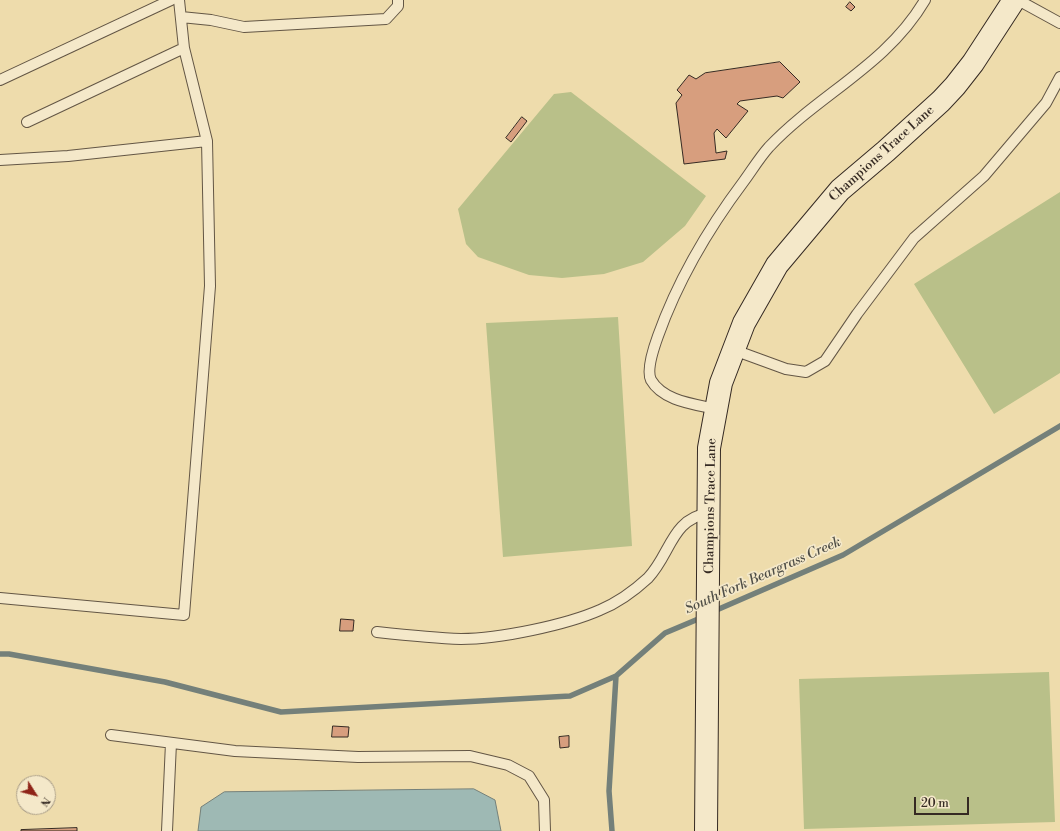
<!DOCTYPE html>
<html>
<head>
<meta charset="utf-8">
<style>
  body { margin:0 }
  #map { position:relative; width:1060px; height:831px; overflow:hidden; background:#eedcac; font-family:"Libre Bodoni",serif }
  canvas { display:block }
  .north { position:absolute; left:16px; top:775px; width:40px; height:40px; box-sizing:border-box; background:#f4e8c9; border:1px solid #a89c87; border-radius:50%; rotate:126deg; font-size:11px; font-weight:700; line-height:16px; text-align:center; color:#352a23 }
  .north::after { content:''; display:block; margin:auto; width:14px; height:18px; background:#8f2418; clip-path:polygon(50% 0,100% 100%,50% 72%,0 100%) }
  .scale { position:absolute; left:914px; top:797px; width:55px; height:18px; box-sizing:border-box; border:2px solid #352a23; border-top:0; padding-left:5px; font-size:12px; line-height:14px; white-space:nowrap; color:#352a23; -webkit-text-stroke:3px #f4e8c9; paint-order:stroke }
</style>
</head>
<body>
<div id="map">
<canvas width="1060" height="831"></canvas>
<div class="north">N</div>
<div class="scale">20 m</div>
</div>
<script>
const g = document.querySelector('canvas').getContext('2d');
g.lineJoin = 'round';
function paint(path, color) { g.fillStyle = color; g.fill(path, 'evenodd'); }
function strokePath(path, color, width, dash) { g.strokeStyle = color; g.lineWidth = width; g.lineCap = dash ? 'butt' : 'round'; g.setLineDash(dash || []); g.stroke(path); }
function label(font, color, halo, rows, align = 'center') {
  g.font = font + ' "Libre Bodoni",serif'; g.lineWidth = 3.5; g.setLineDash([]); g.textBaseline = 'middle'; g.strokeStyle = halo; g.fillStyle = color; for (const [text, x, y, turn = 0] of rows) {
    g.save(); g.translate(x, y); g.rotate((+turn || 0) * Math.PI / 180); g.textAlign = isNaN(turn) ? turn : align; if (halo) g.strokeText(text, 0, 0); g.fillText(text, 0, 0); g.restore();
  }
}
paint(new Path2D(`
  M571,92L706,196L685,226L643,262L604,274L562,278L529,275L478,257L466,244L458,209L554,94Z
  M1060,192V373L994,414L914,284Z
  M618,317L632,546L503,557L486,323Z
  M1049,672L1055,822L804,829L799,679Z`), '#b9c089');
const water = new Path2D(`
  M474,789L495,800L501,831H198L201,807L224,792Z`);
paint(water, '#9eb9b4');
strokePath(water, '#74807a', 1);
strokePath(new Path2D(`
  M712,612L843,555L1060,426
  M0,654H9L165,682L281,712L570,696L616,676
  M612,831L609,791L616,676L665,633L703,617`), '#74807a', 5.5);
const building = new Path2D(`
  M850,2L855,7L851,11L846,7Z
  M780,62L800,82L783,98L777,96L740,101L737,104L748,111L726,138L717,129L714,133L716,153L727,151L725,159L684,164L676,103L682,95L677,90L689,75L696,79L705,73Z
  M522,117L527,121L511,142L506,138Z
  M341,619L354,620L353,631H340Z
  M333,726L349,727L348,737H332Z
  M569,736V747L560,748L559,737Z
  M77,828V831H21V830Z`);
paint(building, '#d79e7e');
strokePath(building, '#352a23', 1);
const lane = new Path2D(`
  M1018,0L1060,23
  M181,17L211,20L244,27L386,19L398,6V0
  M0,80L171,0
  M27,122L184,48L179,0
  M0,160L68,156L207,141L184,48
  M734,350L786,369L806,372L825,361L857,314L914,238L984,176L1046,103L1060,77
  M716,409C694,404 663,401 651,380C646,370 654,347 658,336C678,280 708,229 744,181C752,170 760,157 769,147C819,94 887,65 925,0
  M0,598L184,615L210,286L207,141
  M377,632C405,635 433,638 461,639C499,639 566,625 600,610C617,603 635,590 648,578C671,554 671,519 709,513
  M111,735L235,751L358,757L470,756L508,765L529,776L544,800L545,831
  M167,831L171,743`);
const secondary = new Path2D(`
  M706,831L709,448L721,383L744,323L777,265L840,190L886,151L941,101L955,86L973,63L1014,0`);
strokePath(lane, '#635645', 12);
strokePath(secondary, '#352a23', 24);
strokePath(lane, '#f4e8c9', 10);
strokePath(secondary, '#f4e8c9', 22);
label('13px', '#352a23', '#f4e8c9', [
  ["Champions Trace Lane",882,154,-42],
  ["Champions Trace Lane",711,506,-89]
]);
label('italic 14px', '#4f4e47', '#f4e8c9', [
  ["South Fork Beargrass Creek",763,576,-24]
]);
</script>
</body>
</html>
